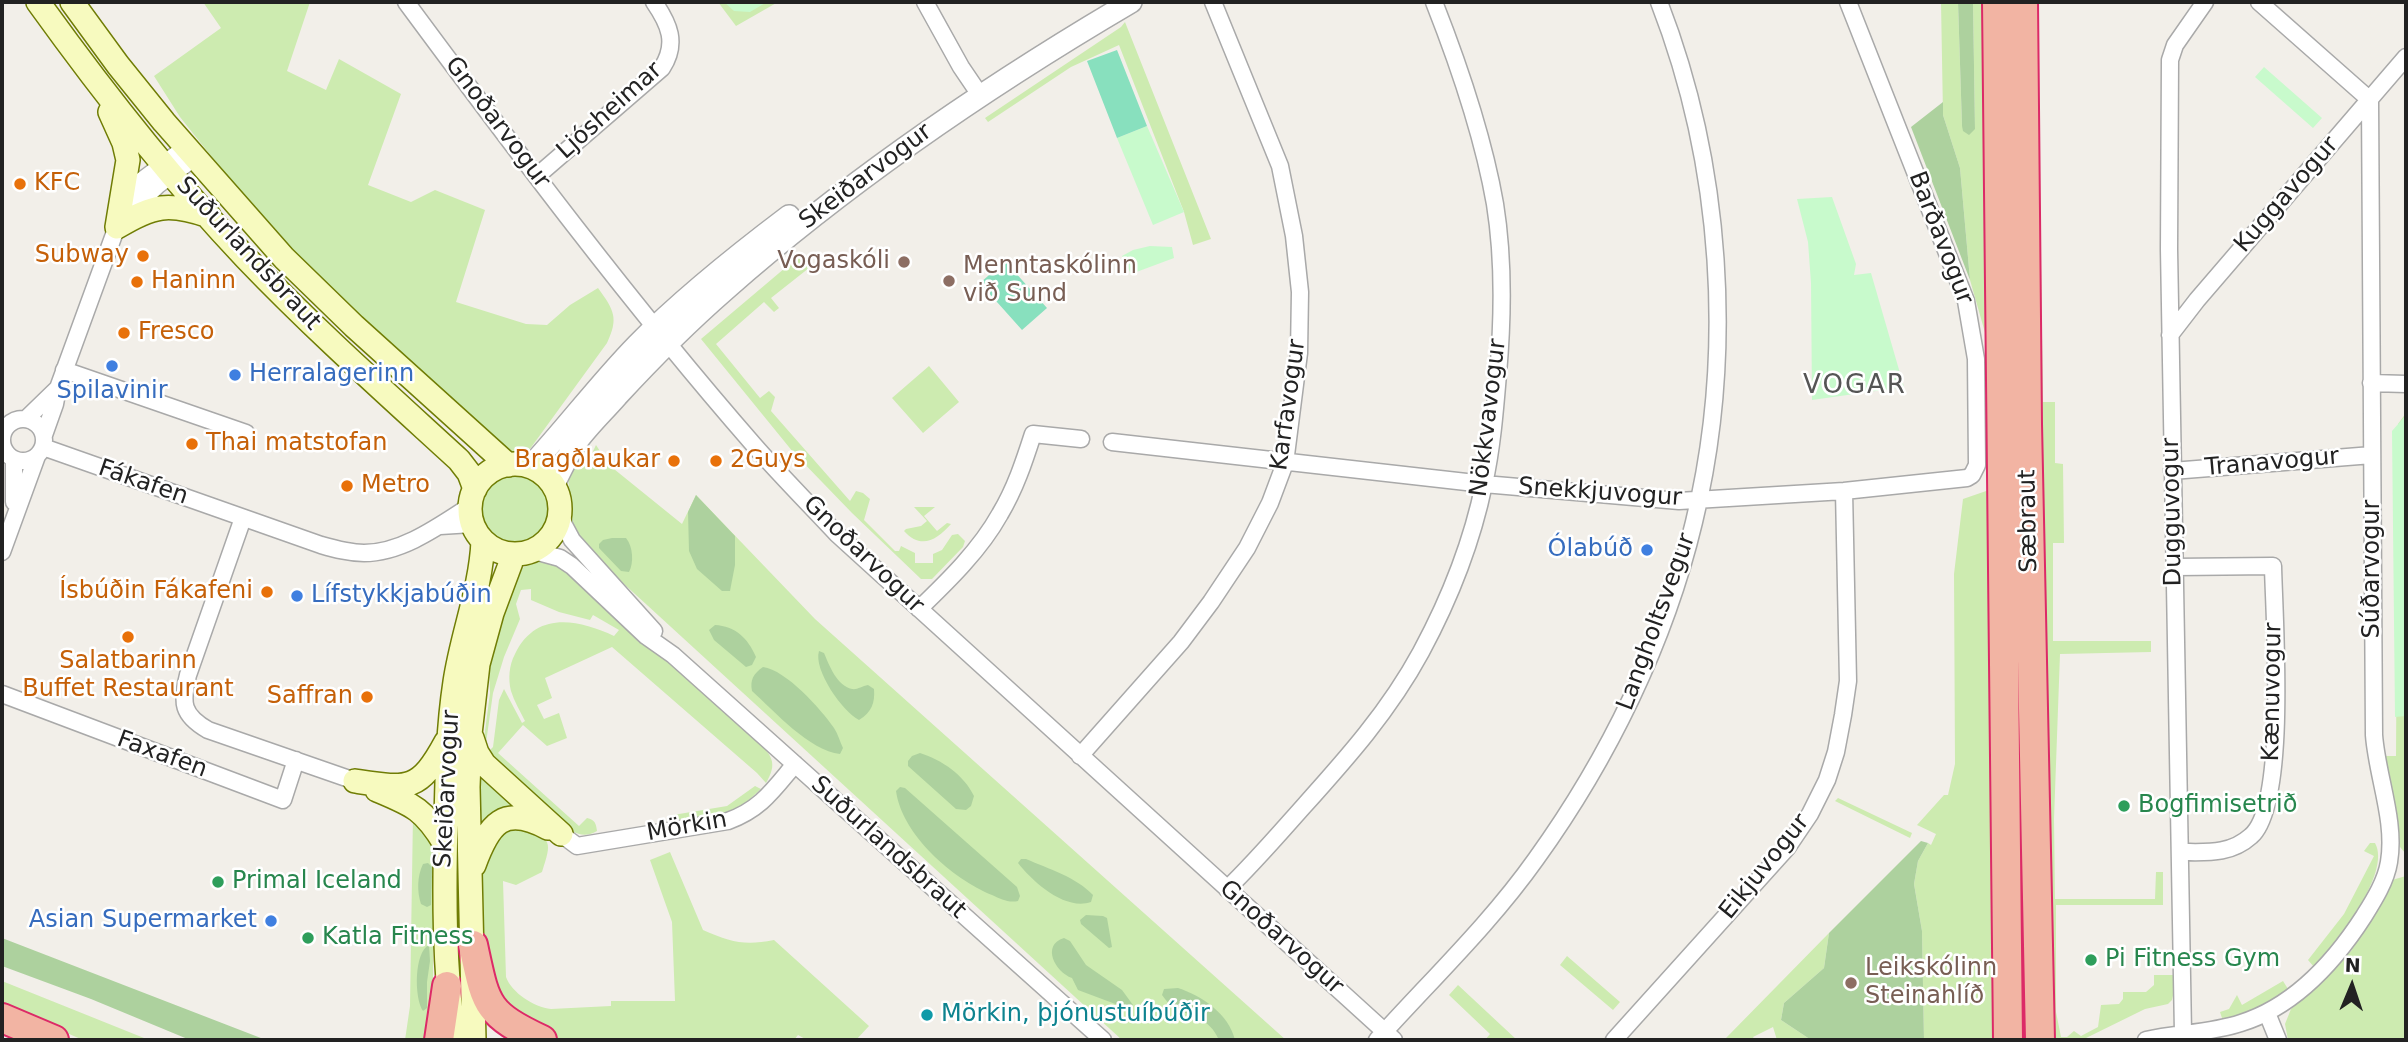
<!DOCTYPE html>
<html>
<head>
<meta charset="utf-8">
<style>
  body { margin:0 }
  #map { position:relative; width:2408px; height:1042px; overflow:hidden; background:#f2efe9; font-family:"DejaVu Sans",sans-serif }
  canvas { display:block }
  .frame { position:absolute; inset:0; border:4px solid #222; pointer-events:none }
  .north { position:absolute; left:2317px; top:951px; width:70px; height:70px; -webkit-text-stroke:5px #fff; paint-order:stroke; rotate:2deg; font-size:19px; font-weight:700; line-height:28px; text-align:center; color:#222 }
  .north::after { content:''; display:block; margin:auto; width:24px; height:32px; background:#222; clip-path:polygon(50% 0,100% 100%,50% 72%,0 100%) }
</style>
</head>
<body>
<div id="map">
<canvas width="2408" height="1042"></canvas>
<div class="frame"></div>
<div class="north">N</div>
</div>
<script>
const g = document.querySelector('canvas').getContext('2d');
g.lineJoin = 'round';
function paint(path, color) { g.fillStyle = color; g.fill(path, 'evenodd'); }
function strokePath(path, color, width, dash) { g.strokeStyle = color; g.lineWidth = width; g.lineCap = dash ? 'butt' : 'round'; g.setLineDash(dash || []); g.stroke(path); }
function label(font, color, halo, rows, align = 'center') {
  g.font = font + ' "DejaVu Sans",sans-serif'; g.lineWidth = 5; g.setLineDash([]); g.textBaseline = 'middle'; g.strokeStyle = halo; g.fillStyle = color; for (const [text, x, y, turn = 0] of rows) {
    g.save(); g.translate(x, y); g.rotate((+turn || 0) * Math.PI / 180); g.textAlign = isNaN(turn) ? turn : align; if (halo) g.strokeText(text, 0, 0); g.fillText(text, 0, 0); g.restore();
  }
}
paint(new Path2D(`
  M203,2H310L287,71L326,90L339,59L401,94L368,185L411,202L435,190L485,210L456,302L526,324L547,325L570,305L598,288C614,310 619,318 607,343L527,453L516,454L506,449L387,342L267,226L180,117L154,76L221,28Z
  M718,2H778L736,26Z
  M1941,2H1958L1962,126L1975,129L1973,2H1988V343L1970,280L1960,168L1943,115Z
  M2033,2H2037L2043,402H2055V463L2063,464L2064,543H2053V641H2151V652L2060,654L2054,819L2055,899H2155L2156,872H2163V905H2056V1012L2061,1037H2067L2074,1031L2081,1036L2098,1027L2101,1005L2119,1004L2123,999V992H2146L2154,985V975H2174V991L2172,1000L2168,1004L2145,1009L2082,1040H2048Z
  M1125,22L1211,239L1193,245L1184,212L1119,45L1071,67L988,122L985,118L1121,27Z
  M798,257L809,268L771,298L779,308L774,312L764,302L716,344L760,398L769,391L775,397L771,411L850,501L856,491L863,493L870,499L864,520L895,551H899L901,546L915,553V563H933V554L942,550L952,535L958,534L965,541L963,547L932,579H921L852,513L793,452L701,339Z
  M929,366L959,402L923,433L892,398Z
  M2406,413V854L2400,847L2397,836L2396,816L2386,771L2385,756H2396L2398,424Z
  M596,445L609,465L682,524L696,495L815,619L1286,1040H1122L576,540L570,525L571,502L568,479L570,469L576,460L586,466Z
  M479 510a35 35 0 1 1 70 0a35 35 0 1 1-70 0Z
  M1989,490L1996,1040H1924L1922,931L1914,884L1918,861L1928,843L1931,845L1936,834L1917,825L1944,795H1948L1955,764L1954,574L1963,499Z
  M914,507H935L924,516L937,531L947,523L951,524C937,540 921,550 904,531L906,529L921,526L927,521Z
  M538,561L553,563L571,572L626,624L757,740C772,756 778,763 766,783L757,773L612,647L545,678L552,698L537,705L544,719L559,713L567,738L547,746L523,725L498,753L579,826L587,818C595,820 596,823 597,831C583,839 575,833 562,825L482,754L490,693L489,666L513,579L522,568ZM531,589V600L559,612L590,620L593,615L619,630L614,636C577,619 536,611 515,654C509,665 508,679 511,691C514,701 520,711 525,721L522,723L504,689L499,700L493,747L489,751L486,743L493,693L504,657L520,619L516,604L521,590Z
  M478,766L523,810L480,829Z
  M755,786L761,789L740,808L732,812L682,821L673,815L727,806Z
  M1838,798L1912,833L1910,838L1835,801Z
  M413,814L427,827L433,853V1040H405L410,1006Z
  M524,826C552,840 552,841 542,872L516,885L503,881L506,977C512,993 534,1007 551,1009L611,1006V1001H675L672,922L650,860L670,852L703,930C731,942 744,946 774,940L869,1026L856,1040H807L798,1035L794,1040H558L505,1011C498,993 488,973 485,955C479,923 475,853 503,831C509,827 517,827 524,826Z
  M2370,843H2375C2392,873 2335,945 2314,967L2308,960L2344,914L2374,856L2364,851Z
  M2406,876V1040H2288L2285,1024L2291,1009L2320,984L2351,951L2369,923L2387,886L2392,880Z
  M1829,933L1824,968L1784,1003L1781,1020L1811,1040H1777L1773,1027L1753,1037L1755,1040H1729L1726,1038Z
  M1567,956L1620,1002L1613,1010L1560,965Z
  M2,981L149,1040H83L2,1005Z
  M2283,981L2288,989C2268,1002 2247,1018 2222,1018L2220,1012L2229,1009L2237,995L2242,1005Z
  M1458,985L1517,1040H1485L1490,1034L1449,995Z`), '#cdebb0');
paint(new Path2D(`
  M1958,2H1973L1975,129L1969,135L1963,131L1962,126Z
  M1943,102V115L1960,168L1970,280L1911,127Z
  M696,495L735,536V565L730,591H722L697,569L689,551L688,512Z
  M612,538H626C633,546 634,563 629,572L621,571L599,548V544L603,540Z
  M715,625C735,626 748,638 756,657L752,665L746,667L714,640L709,630Z
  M819,651L824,653C829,665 837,686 852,689C857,690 862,686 868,685L874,689C875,703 872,712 859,720C843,712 813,670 819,651Z
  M763,667C786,670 821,709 834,728C838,734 840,742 843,748L840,754C810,751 774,711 752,691C750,680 753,674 763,667Z
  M920,753C942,760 964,775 974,796L971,806L966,810L956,809L908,766V761L912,756Z
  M900,787L905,788L1017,887L1020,896L1018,901C1008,903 1001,899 992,895C953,879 902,835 896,791Z
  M1921,841L1928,843L1918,861L1914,884L1922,931L1924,1040H1811L1781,1020L1784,1003L1824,968L1829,933Z
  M1021,859H1026C1049,869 1076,877 1093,895L1091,902C1065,911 1033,882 1018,863Z
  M428,863L432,867L431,905L427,907L421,904C417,892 417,876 423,864Z
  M1086,915L1103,916L1107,918L1112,947L1109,948L1081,924L1080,920Z
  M2,938L266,1040H190L91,999L2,966Z
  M1064,938L1070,941L1086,965L1122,990L1133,1005L1130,1008L1118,1005L1078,990L1072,978C1055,972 1041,945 1064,938Z
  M429,945L430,961L427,982V1008L423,1011C414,998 414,952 429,945Z
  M1178,988C1202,996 1229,1014 1235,1040H1219C1209,1017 1192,1018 1174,1007C1169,1005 1165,999 1162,995L1164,989Z`), '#add19e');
paint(new Path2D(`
  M724,2H767L750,12L734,11Z
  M2264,67L2322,118L2313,128L2255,77Z
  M1147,126L1184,212L1153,225L1117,138Z
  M1832,197L1856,264L1854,275L1871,273L1904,387L1812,400L1811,283L1808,242L1797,199Z
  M1150,246L1172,247L1174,258L1131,274L1122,256L1133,250Z
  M2406,415V716L2395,717L2392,431Z`), '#c8facc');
paint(new Path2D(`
  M1117,50L1147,126L1117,138L1087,61Z
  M1005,261L1047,308L1022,330L980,283Z`), '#88e0be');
const minor = new Path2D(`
  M406,2C517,152 630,303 753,444C780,475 809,504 837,534L1394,1040
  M925,2L961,67L980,95
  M537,176L662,68C678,43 669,24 654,2
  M125,217L158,185L194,158
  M2170,335L2197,300L2406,57
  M64,370L246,433
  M2371,383L2406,384
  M26,419L58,388
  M2 440a21 21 0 1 1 42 0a21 21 0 1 1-42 0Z
  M44,435L55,404L58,388L127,199L141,181L185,148
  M1112,442L1484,484L1679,501L1844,491L1967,478L1972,475L1977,465L1976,359L1966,301L1848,2
  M43,447L321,545C335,549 349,553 364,553C402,553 439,526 470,506
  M14,459V502
  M2172,471L2372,455
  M559,505L564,525L572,540L654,631
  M243,518L188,675C181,703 182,715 208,730L355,781
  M440,526L472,524
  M531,550L560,558L572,566L646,636L673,655L1103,1040
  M2,552L37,456
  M2175,567L2273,566C2274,618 2288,804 2251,836C2230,855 2206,852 2180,852
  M919,609C948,581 980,550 1000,514C1015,489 1024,462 1033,434L1081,439
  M2,694L283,800L296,760
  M1080,756L1181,642L1211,602L1247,548L1270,503L1285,463L1299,353L1300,292L1294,236L1280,166L1213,2
  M561,834L577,846L728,821C761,809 773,790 795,764
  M1227,889C1254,863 1278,835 1303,807C1347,758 1389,711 1421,652C1449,600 1472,542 1484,484C1492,448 1495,410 1498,374C1503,317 1504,260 1495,204C1483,135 1460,68 1434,2
  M2267,1013L2278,1040
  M2183,1033L2169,249L2170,60L2175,45L2205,2
  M1377,1040C1430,981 1490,924 1536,859C1608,759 1665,643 1694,522C1735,353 1722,164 1659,2
  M1614,1040L1787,848L1810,814L1827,780L1836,752L1843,715L1848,681L1844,491
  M2146,1040C2177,1033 2211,1033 2241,1023C2295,1006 2335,961 2364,916C2374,900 2386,881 2389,862C2396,821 2377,776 2374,735L2370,100L2259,2`);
const tertiary = new Path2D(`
  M530,467C567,427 599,384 637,345C683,298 736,256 789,216
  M553,486C560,472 567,457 575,444C587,427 603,412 617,396C652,358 687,323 726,289C851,179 988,86 1131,2`);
const secondary = new Path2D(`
  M38,2C102,91 170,178 246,258C314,329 387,394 459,460L469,473L475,489
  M72,2L118,65L164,122L284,258L354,326L508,465
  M110,112L124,143L128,160L117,227
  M117,227C153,205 169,202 209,216
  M470 509a45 45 0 1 1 90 0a45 45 0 1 1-90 0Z
  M472,738L477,753L484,764L561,834
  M355,781C408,789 419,792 446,742
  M377,790C413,805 424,809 445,844
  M474,865C489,824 503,804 548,828
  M454,1040C444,967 444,895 446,821C447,775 448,728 455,682C462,634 481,589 483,541
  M474,1040L468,787L470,734L478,664L492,613L514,554`);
const trunk = new Path2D(`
  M1997,2L2008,1040
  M2023,2L2027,424L2040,1040
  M473,945C486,1005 485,1013 542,1040
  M2,1018L54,1040
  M439,1040L447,986`);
strokePath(minor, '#a9a9a9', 19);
strokePath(tertiary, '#a9a9a9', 24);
strokePath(secondary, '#707d05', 26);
strokePath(trunk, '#dc2a67', 32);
strokePath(minor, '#fff', 16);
strokePath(tertiary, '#fff', 21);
strokePath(secondary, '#f7fabf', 23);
strokePath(trunk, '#f2b4a3', 28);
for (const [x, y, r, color] of [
  [20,184,7,"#e8710a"],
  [143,256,7,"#e8710a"],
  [904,262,7,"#8d6e63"],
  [949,281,7,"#8d6e63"],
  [137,282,7,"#e8710a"],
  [124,333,7,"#e8710a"],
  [112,366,7,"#3f7fe0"],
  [235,375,7,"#3f7fe0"],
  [192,444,7,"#e8710a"],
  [674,461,7,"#e8710a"],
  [716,461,7,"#e8710a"],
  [347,486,7,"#e8710a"],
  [1647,550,7,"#3f7fe0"],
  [267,592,7,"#e8710a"],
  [297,596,7,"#3f7fe0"],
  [128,637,7,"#e8710a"],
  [367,697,7,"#e8710a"],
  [2124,806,7,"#2e9e5b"],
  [218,882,7,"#2e9e5b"],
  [271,921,7,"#3f7fe0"],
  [308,938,7,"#2e9e5b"],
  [2091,960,7,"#2e9e5b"],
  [1851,983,7,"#8d6e63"],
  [927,1015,7,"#0f9aa8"]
]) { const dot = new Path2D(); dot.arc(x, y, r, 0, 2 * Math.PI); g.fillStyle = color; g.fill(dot); strokePath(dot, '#fff', 2.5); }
label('24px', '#222', '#fff', [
  ["Ljósheimar",610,111,-42],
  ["Gnoðarvogur",497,123,53],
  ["Skeiðarvogur",866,177,-37],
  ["Kuggavogur",2287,195,-49],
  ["Barðavogur",1940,238,69],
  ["Suðurlandsbraut",248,254,47],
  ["Karfavogur",1289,405,-82],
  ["Nökkvavogur",1489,418,-83],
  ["Tranavogur",2272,463,-5],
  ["Fákafen",143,483,19],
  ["Snekkjuvogur",1600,493,4],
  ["Dugguvogur",2173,512,-91],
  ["Sæbraut",2029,521,-91],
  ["Gnoðarvogur",863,555,44],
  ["Súðarvogur",2373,569,-90],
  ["Langholtsvegur",1657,622,-70],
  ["Kænuvogur",2273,692,-89],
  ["Faxafen",162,755,20],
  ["Skeiðarvogur",448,789,-87],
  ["Mörkin",687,827,-10],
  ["Suðurlandsbraut",888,848,42],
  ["Eikjuvogur",1765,867,-51],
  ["Gnoðarvogur",1281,938,42]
]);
label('24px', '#c56008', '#fff', [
  ["KFC",34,184],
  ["Subway",129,256,"right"],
  ["Haninn",151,282],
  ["Fresco",138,333],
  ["Thai matstofan",206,444],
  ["Bragðlaukar",660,461,"right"],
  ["2Guys",730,461],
  ["Metro",361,486],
  ["Ísbúðin Fákafeni",253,592,"right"],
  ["Salatbarinn",128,662,"center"],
  ["Buffet Restaurant",128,690,"center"],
  ["Saffran",353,697,"right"]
], 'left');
label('24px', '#785e54', '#fff', [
  ["Vogaskóli",890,262,"right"],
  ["Menntaskólinn",963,267],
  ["við Sund",963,295],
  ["Leikskólinn",1865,969],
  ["Steinahlíð",1865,997]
], 'left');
label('24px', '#366cbe', '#fff', [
  ["Herralagerinn",249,375],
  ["Spilavinir",112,392,"center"],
  ["Ólabúð",1633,550,"right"],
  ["Lífstykkjabúðin",311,596],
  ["Asian Supermarket",257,921,"right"]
], 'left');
label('24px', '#27864d', '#fff', [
  ["Bogfimisetrið",2138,806],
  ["Primal Iceland",232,882],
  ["Katla Fitness",322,938],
  ["Pi Fitness Gym",2105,960]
], 'left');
label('24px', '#0d838f', '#fff', [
  ["Mörkin, þjónustuíbúðir",941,1015]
], 'left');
g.letterSpacing = '2px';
label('26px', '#555', '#fff', [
  ["VOGAR",1855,386]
]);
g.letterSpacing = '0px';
</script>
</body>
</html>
